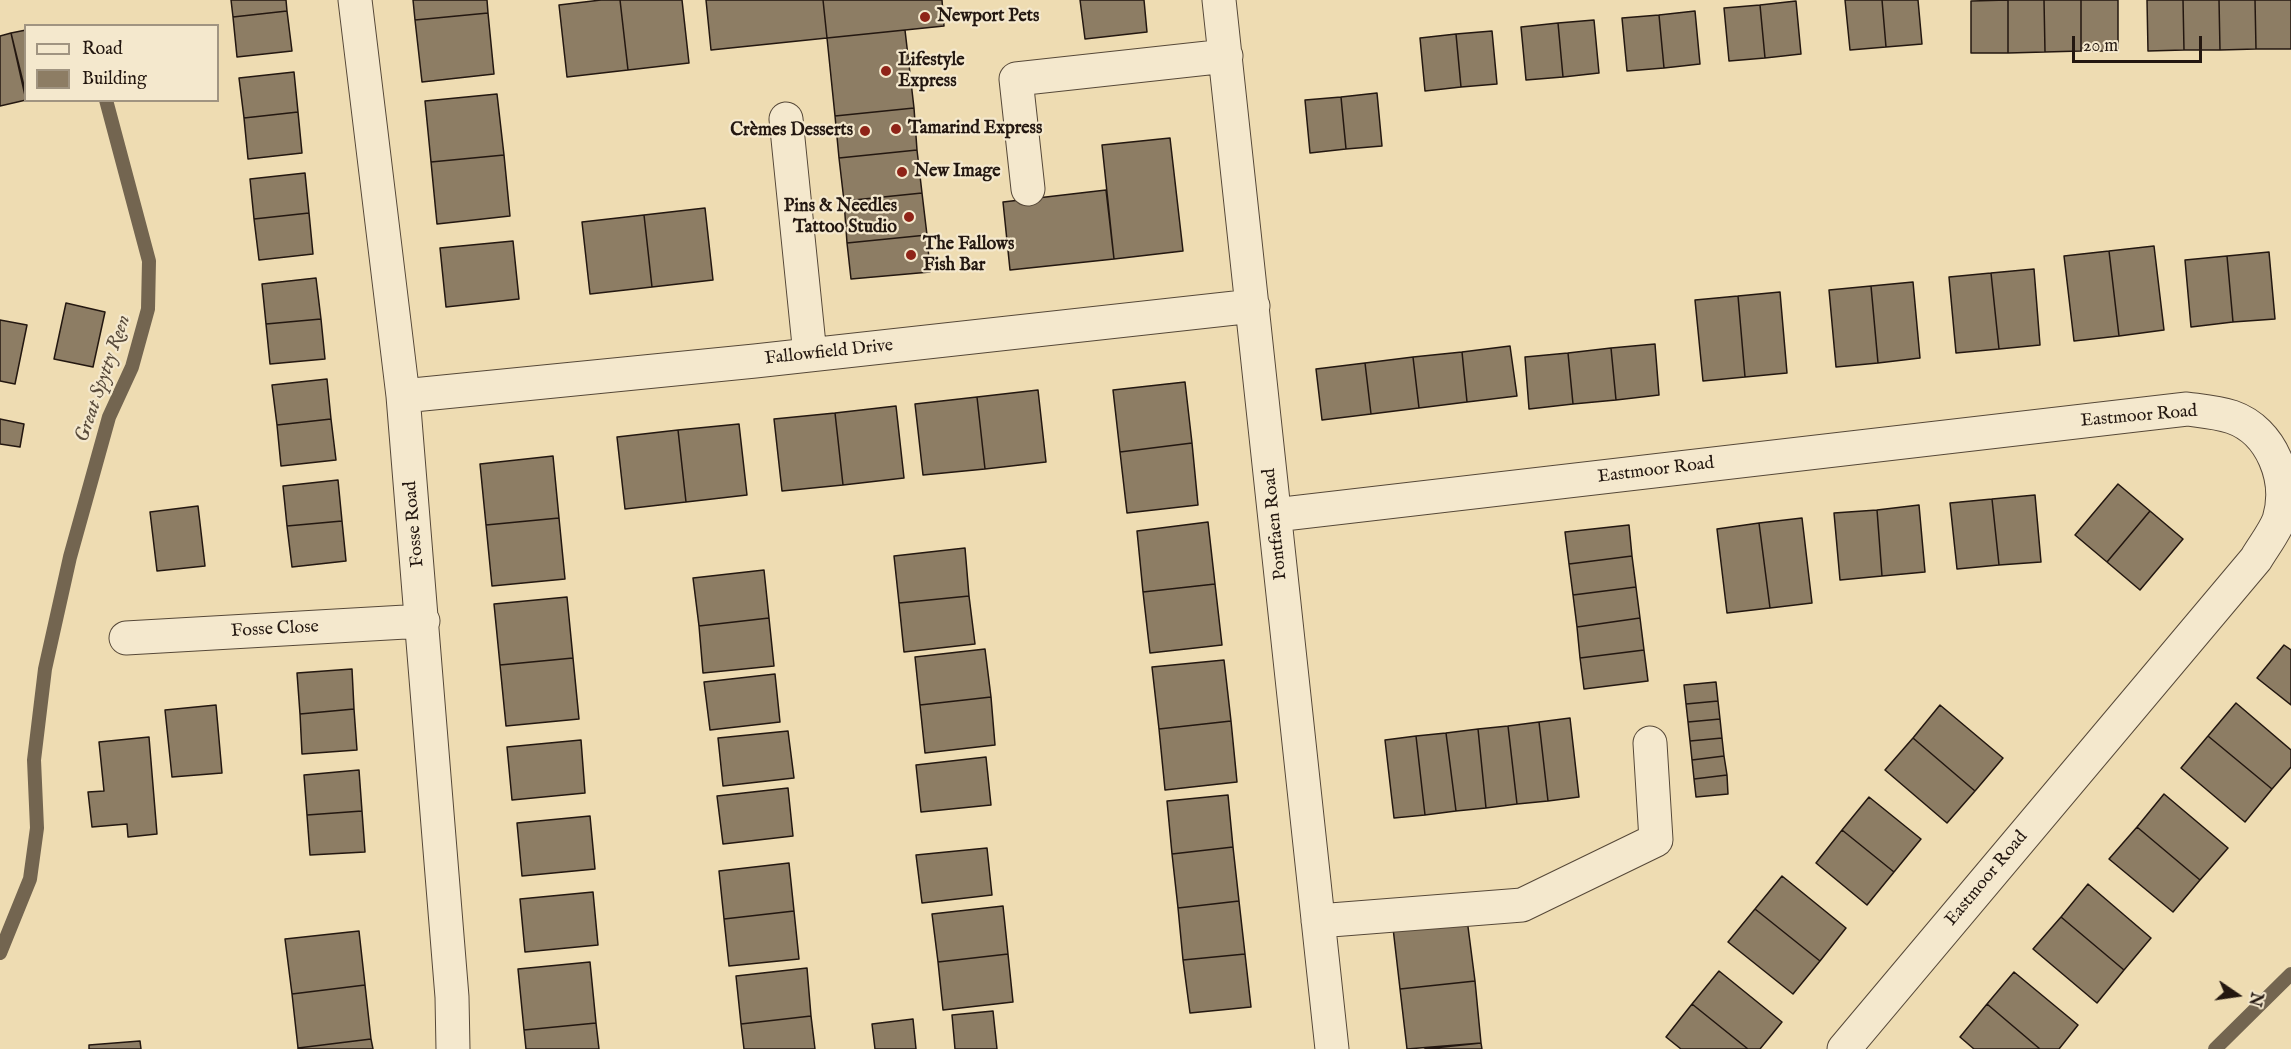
<!DOCTYPE html>
<html>
<head>
<meta charset="utf-8">
<style>
  body { margin:0 }
  #map { position:relative; width:2291px; height:1049px; overflow:hidden; background:#eedcb2; font-family:"IM FELL English",serif }
  canvas { display:block }
  .legend { position:absolute; left:24px; top:24px; width:195px; height:78px; box-sizing:border-box; background:#f4e8cd; border:2px solid #a09481; margin:0; padding:8px 10px; list-style:none; font-size:18px; color:#231710 }
  .legend li { display:flex; align-items:center; gap:12px; height:30px }
  .legend b { width:30px; border:2px solid #a09481 }
  .north { position:absolute; left:2207px; top:965px; width:60px; height:60px; -webkit-text-stroke:4px #f4e8cd; paint-order:stroke; rotate:103deg; font-size:16px; font-weight:700; line-height:24px; text-align:center; color:#231710 }
  .north::after { content:''; display:block; margin:auto; width:21px; height:27px; background:#231710; clip-path:polygon(50% 0,100% 100%,50% 72%,0 100%) }
  .scale { position:absolute; left:2072px; top:36px; width:130px; height:27px; box-sizing:border-box; border:3px solid #231710; border-top:0; padding-left:8px; font-size:18px; line-height:21px; white-space:nowrap; color:#231710; -webkit-text-stroke:4px #f4e8cd; paint-order:stroke }
</style>
</head>
<body>
<div id="map">
<canvas width="2291" height="1049"></canvas>
<ul class="legend">
<li><b style="height:8px;background:#f4e8cd"></b>Road</li>
<li><b style="height:16px;background:#8d7d64"></b>Building</li>
</ul>
<div class="north">N</div>
<div class="scale">20 m</div>
</div>
<script>
const g = document.querySelector('canvas').getContext('2d');
g.lineJoin = 'round';
function strokePath(path, color, width, dash) { g.strokeStyle = color; g.lineWidth = width; g.lineCap = dash ? 'butt' : 'round'; g.setLineDash(dash || []); g.stroke(path); }
function paint(path, color) { g.fillStyle = color; g.fill(path, 'evenodd'); }
function label(font, color, halo, rows, align = 'center') {
  g.font = font + ' "IM FELL English",serif'; g.lineWidth = 4.5; g.setLineDash([]); g.textBaseline = 'middle'; g.strokeStyle = halo; g.fillStyle = color; for (const [text, x, y, turn = 0] of rows) {
    g.save(); g.translate(x, y); g.rotate((+turn || 0) * Math.PI / 180); g.textAlign = isNaN(turn) ? turn : align; if (halo) g.strokeText(text, 0, 0); g.fillText(text, 0, 0); g.restore();
  }
}
strokePath(new Path2D(`
  M0,953L30,879L37,828L34,760L45,669L70,557L109,417L132,367L148,309L149,261L106,100
  M2215,1049L2291,974`), '#736550', 14);
const building = new Path2D(`
  M231,0H286L287,11L233,17Z
  M413,0H487L488,13L415,20Z
  M601,0H620L628,70L567,77L559,5Z
  M620,0H682L689,63L628,70Z
  M706,0H823L827,38L711,50Z
  M823,0H942L944,26L827,38Z
  M1080,0H1144L1147,32L1085,39Z
  M1845,0H1882L1886,47L1850,50Z
  M1882,0H1918L1922,44L1886,47Z
  M2008,0V53H1971V1Z
  M2008,0H2044L2045,52L2008,53Z
  M2044,0H2081V51L2045,52Z
  M2081,0H2118V51H2081Z
  M2147,0H2183L2184,50L2148,51Z
  M2183,0H2219L2220,50H2184Z
  M2219,0H2255L2256,49L2220,50Z
  M2255,0H2291V49H2256Z
  M1796,1L1801,54L1765,58L1760,5Z
  M1760,5L1765,58L1729,61L1724,8Z
  M287,11L292,51L237,57L233,17Z
  M1695,11L1700,64L1664,68L1659,15Z
  M488,13L494,74L422,82L415,20Z
  M1659,15L1664,68L1627,71L1622,18Z
  M1594,20L1599,73L1563,77L1558,23Z
  M1558,23L1563,77L1526,80L1521,27Z
  M26,30V94L11,33Z
  M905,30L914,108L835,116L827,38Z
  M1492,31L1497,84L1461,87L1456,34Z
  M11,33L26,100L0,106V36Z
  M1456,34L1461,87L1425,91L1420,38Z
  M294,72L298,112L244,118L239,78Z
  M1377,93L1382,146L1346,149L1341,97Z
  M497,94L504,155L431,162L425,101Z
  M1341,97L1346,149L1310,153L1305,100Z
  M914,108L917,150L839,158L835,116Z
  M298,112L302,153L248,159L244,118Z
  M1170,138L1183,251L1114,259L1102,145Z
  M917,150L922,193L844,201L839,158Z
  M504,155L510,216L437,224L431,162Z
  M305,173L309,213L254,219L250,179Z
  M1106,190L1114,259L1010,270L1003,202Z
  M922,193L927,235L847,243L844,201Z
  M705,208L713,280L652,287L644,215Z
  M309,213L313,254L259,260L254,219Z
  M644,215L652,287L590,294L582,222Z
  M927,235L930,272L851,279L847,243Z
  M513,241L519,299L446,307L440,248Z
  M2154,246L2164,330L2119,336L2109,251Z
  M2109,251L2119,336L2074,341L2064,256Z
  M2269,252L2275,319L2233,322L2227,256Z
  M2227,256L2233,322L2191,327L2185,260Z
  M2034,269L2040,345L1999,349L1991,273Z
  M1991,273L1999,349L1956,353L1949,277Z
  M316,278L321,319L266,324L262,284Z
  M1913,282L1920,358L1878,363L1871,286Z
  M1871,286L1878,363L1836,367L1829,290Z
  M1780,292L1787,373L1745,377L1738,296Z
  M1738,296L1745,377L1703,381L1695,300Z
  M66,303L105,312L93,367L54,359Z
  M321,319L325,359L270,364L266,324Z
  M0,320L27,325L15,384L0,381Z
  M1655,344L1659,395L1616,400L1611,348Z
  M1510,346L1517,396L1467,402L1462,352Z
  M1611,348L1616,400L1573,404L1568,353Z
  M1462,352L1467,402L1419,408L1413,357Z
  M1568,353L1573,404L1529,409L1525,357Z
  M1413,357L1419,408L1371,414L1365,363Z
  M1365,363L1371,414L1322,420L1316,369Z
  M327,379L331,419L277,425L272,385Z
  M1185,382L1192,443L1120,452L1113,390Z
  M1038,390L1046,462L985,469L977,397Z
  M977,397L985,469L923,475L915,404Z
  M896,406L904,478L843,485L835,413Z
  M835,413L843,485L782,491L774,419Z
  M0,419L24,424L20,447L0,444Z
  M331,419L336,460L281,466L277,425Z
  M739,424L747,495L686,502L678,430Z
  M678,430L686,502L625,509L617,437Z
  M1192,443L1198,505L1127,513L1120,452Z
  M553,456L559,518L486,525L480,464Z
  M338,480L342,521L287,526L283,486Z
  M2118,484L2150,511L2107,562L2075,535Z
  M2035,495L2041,562L1999,565L1992,499Z
  M1992,499L1999,565L1957,569L1950,503Z
  M1919,505L1925,572L1882,576L1877,510Z
  M198,506L205,566L157,571L150,512Z
  M1877,510L1882,576L1840,580L1834,513Z
  M2150,511L2183,539L2140,590L2107,562Z
  M559,518L565,579L492,586L486,525Z
  M1802,518L1812,603L1770,608L1759,523Z
  M342,521L346,561L292,567L287,526Z
  M1208,522L1215,584L1143,592L1137,531Z
  M1759,523L1770,608L1727,613L1717,529Z
  M1629,525L1632,556L1569,564L1565,532Z
  M965,548L969,596L899,603L894,556Z
  M1632,556L1636,587L1573,595L1569,564Z
  M764,570L769,618L699,626L693,578Z
  M1215,584L1222,645L1150,653L1143,592Z
  M1636,587L1640,618L1577,627L1573,595Z
  M969,596L975,644L904,652L899,603Z
  M567,597L573,658L500,665L494,604Z
  M769,618L774,666L703,673L699,626Z
  M1640,618L1644,650L1580,658L1577,627Z
  M2284,645L2291,650V705L2257,678Z
  M985,649L991,697L920,705L915,657Z
  M1644,650L1648,681L1584,689L1580,658Z
  M573,658L579,719L506,726L500,665Z
  M1224,660L1231,721L1159,729L1152,667Z
  M352,669L354,709L300,714L297,673Z
  M775,674L780,722L710,730L704,682Z
  M1716,682L1718,701L1686,704L1684,685Z
  M991,697L995,745L925,753L920,705Z
  M1718,701L1720,719L1688,722L1686,704Z
  M2236,703L2291,750V767L2272,789L2208,736Z
  M216,705L222,773L172,777L165,710Z
  M1940,705L2003,758L1975,791L1913,738Z
  M354,709L357,750L302,754L300,714Z
  M1570,718L1579,797L1548,801L1539,722Z
  M1720,719L1722,738L1690,741L1688,722Z
  M1231,721L1237,782L1165,790L1159,729Z
  M1539,722L1548,801L1517,804L1508,726Z
  M1508,726L1517,804L1486,808L1478,729Z
  M1478,729L1486,808L1456,811L1446,733Z
  M788,731L794,778L723,786L718,738Z
  M1446,733L1456,811L1425,815L1416,736Z
  M1416,736L1425,815L1394,818L1385,740Z
  M2208,736L2272,789L2245,822L2181,768Z
  M149,737L157,834L128,837L127,824L92,827L88,792L104,791L99,742Z
  M1722,738L1724,756L1692,760L1690,741Z
  M1913,738L1975,791L1947,823L1885,770Z
  M581,740L585,793L512,800L507,747Z
  M1724,756L1727,775L1694,779L1692,760Z
  M986,757L991,805L921,812L916,765Z
  M359,770L362,811L307,815L304,775Z
  M1727,775L1728,794L1696,797L1694,779Z
  M788,788L793,836L723,844L717,796Z
  M2164,794L2228,848L2200,880L2137,827Z
  M1228,795L1233,847L1172,854L1167,801Z
  M1869,797L1921,839L1894,872L1842,830Z
  M362,811L365,852L310,855L307,815Z
  M590,816L595,869L522,876L517,823Z
  M2137,827L2200,880L2173,912L2109,859Z
  M1842,830L1894,872L1867,905L1816,863Z
  M1233,847L1239,901L1178,908L1172,854Z
  M987,848L992,895L922,903L916,855Z
  M789,863L794,911L724,919L719,871Z
  M1782,876L1846,928L1820,961L1755,909Z
  M2088,884L2151,938L2124,970L2061,917Z
  M593,892L598,945L525,952L520,899Z
  M1239,901L1245,954L1183,960L1178,908Z
  M1003,906L1008,954L938,962L932,914Z
  M1755,909L1820,961L1793,994L1728,942Z
  M794,911L799,959L729,966L724,919Z
  M2061,917L2124,970L2097,1003L2033,949Z
  M1467,919L1475,981L1400,989L1393,928Z
  M359,931L365,985L292,994L285,939Z
  M1008,954L1013,1002L943,1010L938,962Z
  M1245,954L1251,1007L1190,1013L1183,960Z
  M590,962L596,1023L524,1030L518,969Z
  M807,968L811,1016L741,1024L736,976Z
  M1719,971L1782,1022L1760,1049H1748L1692,1004Z
  M2014,972L2078,1025L2059,1049H2040L1987,1004Z
  M1475,981L1481,1043L1407,1049L1400,989Z
  M365,985L371,1039L298,1048L292,994Z
  M1692,1004L1748,1049H1681L1666,1037Z
  M1987,1004L2040,1049H1974L1960,1037Z
  M993,1011L997,1049H955L952,1015Z
  M811,1016L815,1049H744L741,1024Z
  M913,1019L916,1049H875L872,1024Z
  M596,1023L599,1049H526L524,1030Z
  M371,1039L373,1049H298V1048Z
  M140,1041L141,1049H89V1045Z
  M1481,1043L1482,1049H1425Z`);
paint(building, '#8d7d64');
strokePath(building, '#231710', 1.5);
const minor = new Path2D(`
  M355,0L403,396L452,997L453,1049
  M1219,0L1332,1049
  M786,119L810,355
  M1028,189L1016,79L1226,56
  M403,396L755,361L1253,306
  M1275,515L2187,409C2202,411 2217,412 2232,417C2272,431 2291,480 2279,520C2274,533 2263,547 2256,559L1844,1049
  M126,638L423,621
  M1318,921L1522,905L1656,840L1650,743`);
strokePath(minor, '#564838', 35);
strokePath(minor, '#f4e8cd', 33);
for (const [x, y, r, color] of [
  [925,17,6,"#8f2418"],
  [886,71,6,"#8f2418"],
  [896,129,6,"#8f2418"],
  [865,131,6,"#8f2418"],
  [902,172,6,"#8f2418"],
  [909,217,6,"#8f2418"],
  [911,255,6,"#8f2418"]
]) { const dot = new Path2D(); dot.arc(x, y, r, 0, 2 * Math.PI); g.fillStyle = color; g.fill(dot); strokePath(dot, '#f4e8cd', 2); }
label('bold 18px', '#231710', '#f4e8cd', [
  ["Newport Pets",937,17],
  ["Lifestyle",898,61],
  ["Express",898,82],
  ["Tamarind Express",908,129],
  ["Crèmes Desserts",853,131,"right"],
  ["New Image",914,172],
  ["Pins & Needles",897,207,"right"],
  ["Tattoo Studio",897,228,"right"],
  ["The Fallows",923,245],
  ["Fish Bar",923,266]
], 'left');
label('18px', '#231710', '#f4e8cd', [
  ["Fallowfield Drive",829,353,-6],
  ["Eastmoor Road",2139,417,-5],
  ["Eastmoor Road",1656,471,-7],
  ["Fosse Road",415,524,-95],
  ["Pontfaen Road",1276,524,-96],
  ["Fosse Close",275,630,-3],
  ["Eastmoor Road",1987,879,-50]
]);
label('italic 20px', '#594b3b', '#f4e8cd', [
  ["Great Spytty Reen",104,379,-71]
]);
</script>
</body>
</html>
